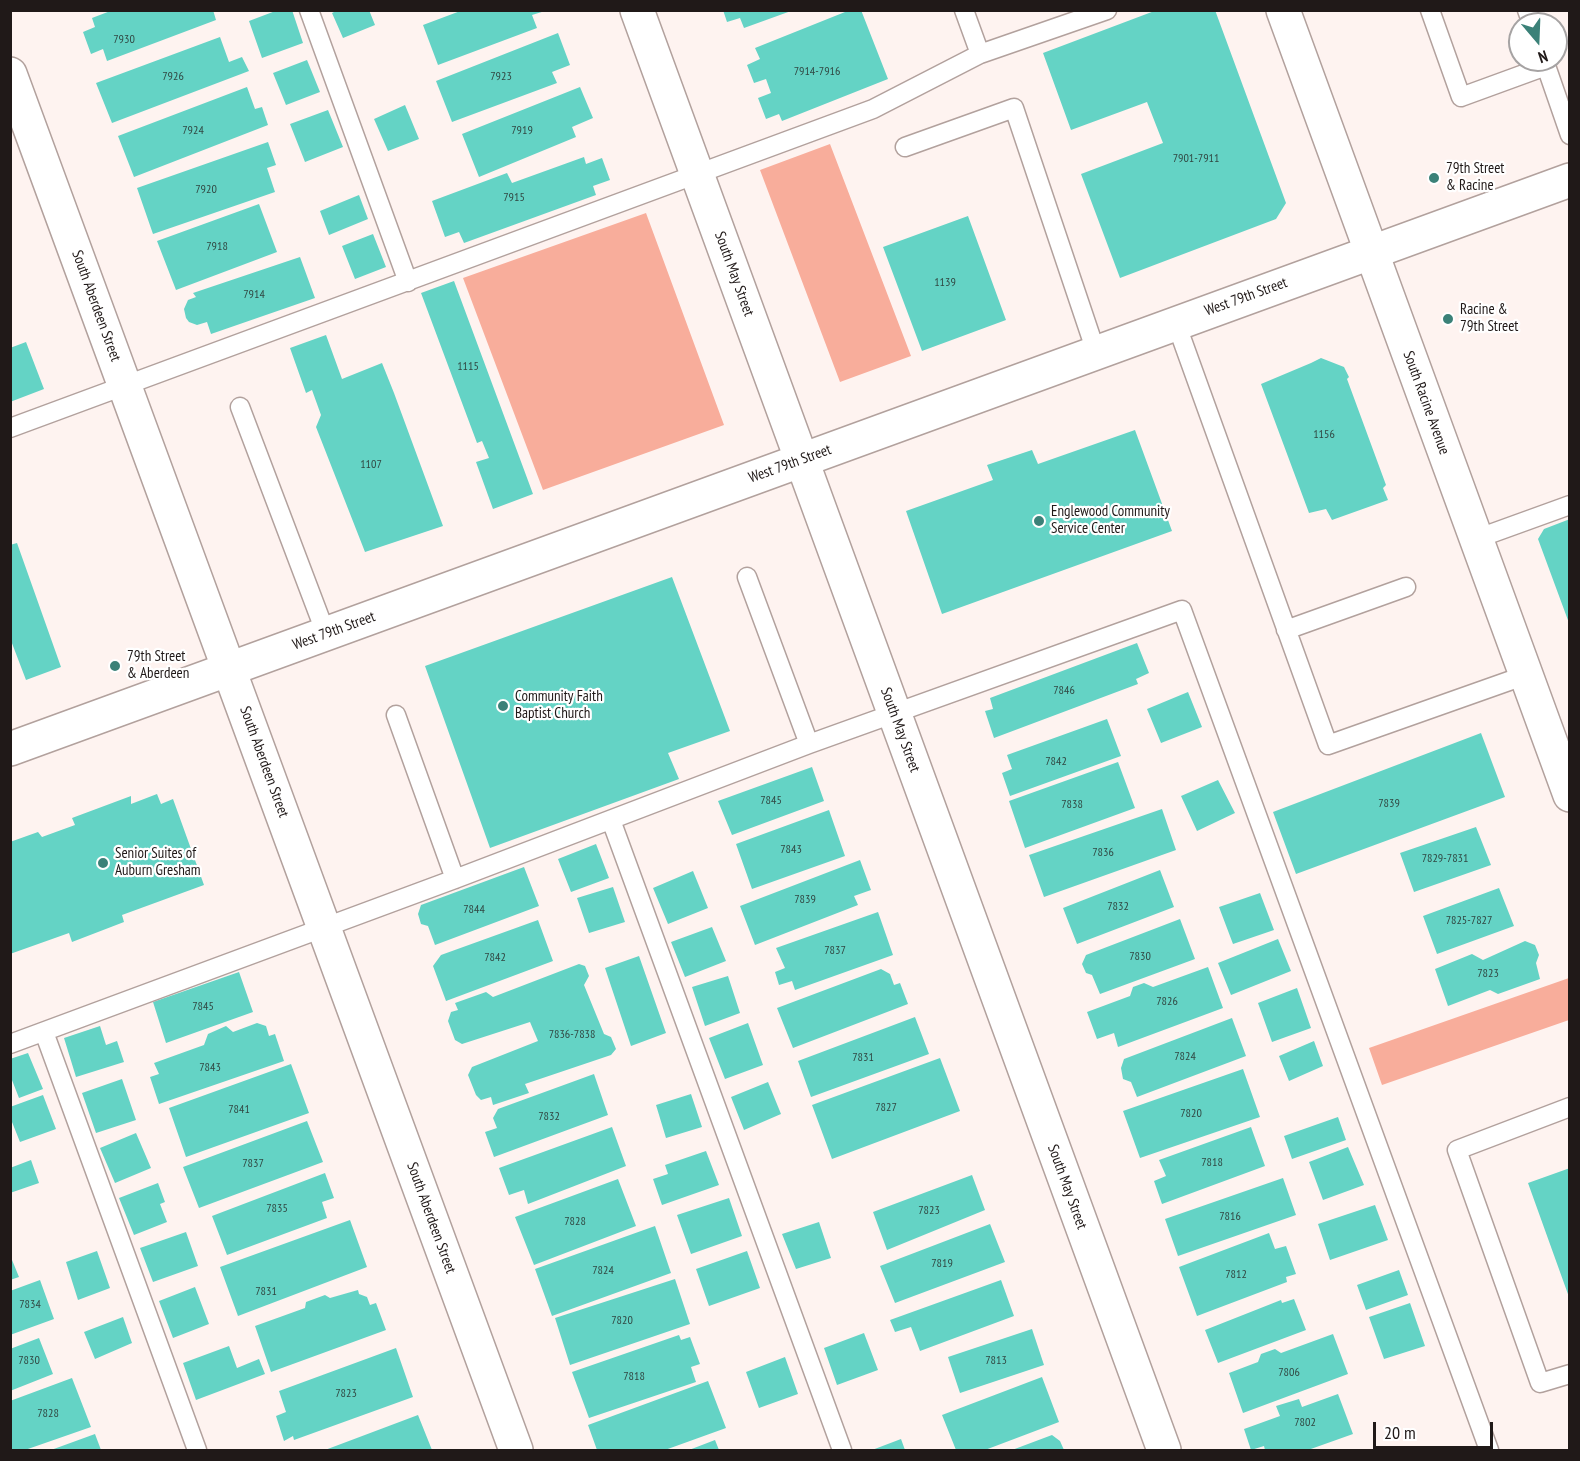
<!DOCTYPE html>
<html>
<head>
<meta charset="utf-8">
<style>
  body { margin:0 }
  #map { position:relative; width:1580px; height:1461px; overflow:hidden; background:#fef3f0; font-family:"PT Sans Narrow",sans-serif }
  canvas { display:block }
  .frame { position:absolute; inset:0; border:12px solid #201918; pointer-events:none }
  .north { position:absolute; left:1508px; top:12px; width:60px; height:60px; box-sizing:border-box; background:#fff; border:2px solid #a6a3a3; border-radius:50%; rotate:161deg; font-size:16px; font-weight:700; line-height:24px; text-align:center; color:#201918 }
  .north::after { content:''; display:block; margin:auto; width:21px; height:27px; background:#3b8178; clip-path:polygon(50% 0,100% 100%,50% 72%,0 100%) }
  .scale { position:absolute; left:1373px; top:1422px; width:120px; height:27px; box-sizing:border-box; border:3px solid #201918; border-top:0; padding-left:8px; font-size:18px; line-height:21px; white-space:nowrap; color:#201918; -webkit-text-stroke:4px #fff; paint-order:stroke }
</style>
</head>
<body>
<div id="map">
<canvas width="1580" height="1461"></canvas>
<div class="frame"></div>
<div class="north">N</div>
<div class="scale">20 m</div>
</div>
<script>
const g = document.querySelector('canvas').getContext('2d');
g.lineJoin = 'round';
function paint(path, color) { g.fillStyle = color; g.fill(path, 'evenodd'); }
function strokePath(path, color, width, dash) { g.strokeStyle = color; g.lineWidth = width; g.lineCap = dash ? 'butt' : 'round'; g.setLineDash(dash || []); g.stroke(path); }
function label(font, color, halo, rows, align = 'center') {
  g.font = font + ' "PT Sans Narrow",sans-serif'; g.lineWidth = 4.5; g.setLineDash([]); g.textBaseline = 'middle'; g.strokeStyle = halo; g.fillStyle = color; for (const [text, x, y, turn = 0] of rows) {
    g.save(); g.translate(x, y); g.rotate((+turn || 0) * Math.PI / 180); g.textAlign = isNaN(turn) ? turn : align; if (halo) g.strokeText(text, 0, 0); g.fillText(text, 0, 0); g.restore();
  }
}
paint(new Path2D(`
  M830,144L911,356L840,382L760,170Z
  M646,213L724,425L543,490L463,278Z
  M1569,978V1020L1382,1085L1369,1048Z`), '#f8ad9b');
paint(new Path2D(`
  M113,10H213L216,20L107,61L103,49L91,54L83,32L95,27L92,18Z
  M278,10H292L303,43L262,58L249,21Z
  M338,10H369L375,25L343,38L332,13Z
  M463,10H544L545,11L532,15L537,28L438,65L423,25Z
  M723,10H791V11L744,28L740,18L727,22Z
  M850,10H861L888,79L782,121L779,114L766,119L758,98L771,93L766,79L754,83L747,65L760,59L755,48Z
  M1157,10H1215L1286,203L1276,219L1120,278L1081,174L1163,143L1147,102L1071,130L1043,53Z
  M558,33L570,65L552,72L557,83L452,122L436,81Z
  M220,37L229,62L242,57L249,71L112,123L96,83Z
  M307,60L320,92L286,105L273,73Z
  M247,87L255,109L262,107L268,125L134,177L118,136Z
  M580,87L593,118L572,127L576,137L479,177L462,134Z
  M405,105L419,139L388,151L374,119Z
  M328,110L343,147L305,162L290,124Z
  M268,142L276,165L267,168L275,192L153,234L137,188Z
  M584,157L586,164L602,158L610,180L593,186L596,195L464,243L459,232L445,237L432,201L507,173L512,183Z
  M359,195L368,219L329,235L320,211Z
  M259,204L277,252L176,290L157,241Z
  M968,216L1006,320L922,351L883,247Z
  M373,234L386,267L355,279L342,246Z
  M300,257L315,298L211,334L207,322L197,325L189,322L186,318L184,309L188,300L196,297L193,293Z
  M454,281L533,494L493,509L476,462L489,458L482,441L477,443L421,293Z
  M326,335L342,379L382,363L394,393L443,526L365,552L316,427L321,415L312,390L306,393L290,348Z
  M26,342L44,389L10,402V348Z
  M1321,358L1344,367L1349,377L1347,379L1386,485L1383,488L1388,500L1332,520L1326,509L1309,513L1261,384L1311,363Z
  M1135,430L1172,531L942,614L906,511L993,480L987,465L1032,450L1038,464Z
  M1570,519V623H1569L1538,539L1544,529Z
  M17,543L61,667L26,680L10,638V545Z
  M672,577L730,731L668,753L679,779L490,848L425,666Z
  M1137,643L1149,673L1136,679L1138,684L994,738L985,711L993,709L990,698Z
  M1188,692L1202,727L1161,743L1147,709Z
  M1107,719L1121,756L1010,796L1002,773L1012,769L1007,755Z
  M1481,733L1505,797L1296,874L1273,812Z
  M1118,762L1135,808L1025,848L1009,801Z
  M812,767L824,801L732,835L718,801Z
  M1218,780L1235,813L1197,831L1181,796Z
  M157,794L161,804L173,799L204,885L122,915L124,922L72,942L69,933L10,954V842L38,832L42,837L75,825L72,818L131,796V804Z
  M1162,809L1176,850L1044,897L1029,855Z
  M829,810L845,856L752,889L736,844Z
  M1476,827L1491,865L1414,892L1400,853Z
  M596,844L609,878L571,892L558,859Z
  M860,860L871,890L854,896L858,905L755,945L740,906Z
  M524,867L539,906L435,945L428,926L421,924L418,914L421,905Z
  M1160,870L1174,907L1077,944L1063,908Z
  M693,871L708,908L668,924L653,888Z
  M613,887L625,922L589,933L577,898Z
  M1499,888L1514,926L1437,954L1423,916Z
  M1260,893L1274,930L1233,944L1219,907Z
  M878,912L893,955L795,990L792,981L779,985L775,972L785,968L776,948Z
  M1180,919L1195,959L1100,994L1092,975L1086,973L1082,964L1086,955Z
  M538,920L553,961L446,1001L433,966L441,955Z
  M712,927L726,961L685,977L671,942Z
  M1278,939L1291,971L1231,995L1218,963Z
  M1525,941L1535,945L1539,955L1536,963L1540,979L1498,994L1490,990L1448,1006L1435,969L1472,954L1483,960Z
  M639,956L666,1033L631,1046L605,968Z
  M579,964L585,966L589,976L584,985L604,1034L611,1037L616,1049L611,1055L525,1084L529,1093L493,1105L491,1097L481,1100L476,1095L468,1075L472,1067L538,1041L530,1022L462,1044L455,1040L448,1021L451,1012L458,1010L455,1003L486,992L493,997Z
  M1208,967L1223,1008L1118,1047L1114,1033L1097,1039L1087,1012L1130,996L1133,987L1144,983L1153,987Z
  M881,969L890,974L894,985L900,983L908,1004L793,1048L777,1008Z
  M239,972L253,1012L166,1043L153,1002Z
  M728,976L740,1013L705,1026L692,987Z
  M1297,988L1311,1028L1272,1042L1258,1003Z
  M915,1017L929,1054L811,1097L798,1061Z
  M1232,1018L1246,1056L1137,1097L1131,1082L1123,1079L1121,1068L1124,1059Z
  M257,1023L266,1026L269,1036L275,1034L284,1061L159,1104L150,1077L159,1074L154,1063L204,1045L208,1034L226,1026L233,1032Z
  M748,1023L763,1065L725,1079L709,1038Z
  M100,1026L106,1045L117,1041L124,1062L76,1077L64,1038Z
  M1314,1041L1323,1066L1289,1081L1279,1056Z
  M28,1053L43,1089L19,1098L10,1075V1059Z
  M940,1058L960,1111L832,1159L812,1105Z
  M291,1064L309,1113L186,1157L169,1108Z
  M1243,1069L1260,1117L1140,1158L1123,1111Z
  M594,1074L608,1115L494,1157L485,1132L497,1128L493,1118L498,1109Z
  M122,1079L136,1120L96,1133L82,1093Z
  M768,1082L781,1114L744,1130L731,1097Z
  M691,1094L702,1127L666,1138L656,1105Z
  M43,1095L56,1129L20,1142L10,1117V1107Z
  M1338,1117L1346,1140L1292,1159L1284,1136Z
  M307,1121L323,1162L199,1208L183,1167Z
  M612,1127L626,1166L528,1204L524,1190L509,1195L499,1168Z
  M1251,1127L1265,1166L1162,1204L1154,1181L1166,1176L1159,1160Z
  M136,1133L151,1168L115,1183L100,1148Z
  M1348,1147L1364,1185L1323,1200L1309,1162Z
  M706,1151L719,1185L662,1205L653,1179L668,1174L665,1165Z
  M31,1160L39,1183L10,1193V1168Z
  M1570,1168V1297H1569L1528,1183Z
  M325,1173L334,1198L322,1202L327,1218L227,1255L212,1216Z
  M972,1175L985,1210L887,1250L873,1212Z
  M1283,1178L1296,1215L1178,1256L1165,1219Z
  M618,1179L636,1226L534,1265L515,1217Z
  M158,1183L165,1202L160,1204L167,1222L134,1235L119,1198Z
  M729,1198L742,1236L691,1254L677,1215Z
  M1375,1205L1388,1240L1330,1260L1318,1224Z
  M350,1220L367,1267L238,1316L220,1267Z
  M819,1222L831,1258L796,1269L782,1234Z
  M990,1224L1005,1262L895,1303L880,1266Z
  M655,1226L671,1273L552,1316L535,1269Z
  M186,1232L198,1266L153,1282L140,1248Z
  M1269,1233L1275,1249L1286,1246L1296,1274L1286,1277L1287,1282L1197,1316L1179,1267Z
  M97,1251L110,1288L78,1300L66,1262Z
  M747,1251L760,1288L709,1306L696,1269Z
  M10,1255L19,1277L10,1280Z
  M1399,1270L1408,1295L1366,1310L1357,1285Z
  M675,1279L690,1324L570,1365L555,1318Z
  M40,1280L54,1319L10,1335V1291Z
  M1001,1280L1014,1316L920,1351L911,1327L895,1332L890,1320Z
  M195,1287L209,1324L173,1338L159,1301Z
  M358,1290L359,1294L367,1297L370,1305L376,1303L386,1330L271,1372L255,1326L305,1308L306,1302L325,1295L330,1298Z
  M1294,1299L1306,1330L1218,1363L1205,1330L1281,1300L1282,1303Z
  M1410,1303L1425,1346L1384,1359L1369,1317Z
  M123,1317L132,1343L95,1359L84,1332Z
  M1032,1329L1044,1365L960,1393L948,1357Z
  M864,1333L878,1370L837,1385L824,1348Z
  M1333,1334L1348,1374L1243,1413L1229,1373L1258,1362L1261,1354L1275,1349L1281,1353Z
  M679,1335L681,1340L690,1337L700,1364L691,1367L696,1382L589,1418L572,1372Z
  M39,1338L53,1374L10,1391V1349Z
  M229,1346L237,1368L259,1359L265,1374L196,1400L183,1363Z
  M396,1348L413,1397L294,1440L293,1436L284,1441L276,1416L286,1412L279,1391Z
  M785,1357L798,1394L759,1408L746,1372Z
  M1042,1377L1059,1422L985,1450H956L942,1415Z
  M72,1378L91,1427L25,1450H10V1401Z
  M708,1381L726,1428L665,1450H597L588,1425Z
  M1338,1394L1353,1434L1308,1450H1265L1264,1446L1251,1450L1244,1429L1280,1416L1276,1406L1299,1399L1302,1407Z
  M418,1415L432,1450H325Z
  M95,1434L101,1450H51Z
  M1052,1435L1060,1441L1064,1450H1012Z
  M901,1439L905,1450H872Z
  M715,1440L719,1450H689Z`), '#64d3c5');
const service = new Path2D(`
  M309,10L408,282
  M964,10L980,54
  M1430,10L1461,97L1546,66
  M1527,10L1532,24
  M1544,60L1570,135
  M905,147L1014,108L1096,352
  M1176,323L1328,745L1526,675
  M240,407L326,634
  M10,428L873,109L980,54L1107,10
  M1476,539L1570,505
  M747,577L809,744
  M1286,630L1406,587
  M396,715L455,879
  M611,820L842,1450
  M44,1032L197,1450
  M10,1044L455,879L809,744L1182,610L1489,1450
  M1570,1107L1457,1150L1540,1383L1570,1374`);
const minor = new Path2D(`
  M637,10L1164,1450
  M10,74L516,1450`);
const tertiary = new Path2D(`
  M1283,10L1570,795`);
const secondary = new Path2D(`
  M10,749L1570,180`);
strokePath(service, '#b2a19d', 21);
strokePath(minor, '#b2a19d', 36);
strokePath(tertiary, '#b2a19d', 36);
strokePath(secondary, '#b2a19d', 36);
strokePath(service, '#fff', 18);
strokePath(minor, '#fff', 33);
strokePath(tertiary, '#fff', 33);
strokePath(secondary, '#fff', 33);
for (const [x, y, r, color] of [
  [1434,178,6,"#3b8178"],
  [1448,319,6,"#3b8178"],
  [1039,521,6,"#3b8178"],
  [115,666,6,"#3b8178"],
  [503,706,6,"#3b8178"],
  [103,863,6,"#3b8178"]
]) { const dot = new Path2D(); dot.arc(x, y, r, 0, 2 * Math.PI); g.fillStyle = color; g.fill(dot); strokePath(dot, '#fff', 2); }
label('12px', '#314843', null, [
  ["7930",124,40],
  ["7914-7916",817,72],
  ["7926",173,77],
  ["7923",501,77],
  ["7924",193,131],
  ["7919",522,131],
  ["7901-7911",1196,159],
  ["7920",206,190],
  ["7915",514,198],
  ["7918",217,247],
  ["1139",945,283],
  ["7914",254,295],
  ["1115",468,367],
  ["1156",1324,435],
  ["1107",371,465],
  ["7846",1064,691],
  ["7842",1056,762],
  ["7845",771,801],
  ["7839",1389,804],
  ["7838",1072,805],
  ["7843",791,850],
  ["7836",1103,853],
  ["7829-7831",1445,859],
  ["7839",805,900],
  ["7832",1118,907],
  ["7844",474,910],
  ["7825-7827",1469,921],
  ["7837",835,951],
  ["7830",1140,957],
  ["7842",495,958],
  ["7823",1488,974],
  ["7826",1167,1002],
  ["7845",203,1007],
  ["7836-7838",572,1035],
  ["7824",1185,1057],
  ["7831",863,1058],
  ["7843",210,1068],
  ["7827",886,1108],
  ["7841",239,1110],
  ["7820",1191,1114],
  ["7832",549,1117],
  ["7818",1212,1163],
  ["7837",253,1164],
  ["7835",277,1209],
  ["7823",929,1211],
  ["7816",1230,1217],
  ["7828",575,1222],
  ["7819",942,1264],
  ["7824",603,1271],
  ["7812",1236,1275],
  ["7831",266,1292],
  ["7834",30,1305],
  ["7820",622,1321],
  ["7830",29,1361],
  ["7813",996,1361],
  ["7806",1289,1373],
  ["7818",634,1377],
  ["7823",346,1394],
  ["7828",48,1414],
  ["7802",1305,1423]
]);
label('15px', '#201918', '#fff', [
  ["79th Street",1446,169],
  ["& Racine",1446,186],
  ["Racine &",1460,310],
  ["79th Street",1460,327],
  ["Englewood Community",1051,512],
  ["Service Center",1051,529],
  ["79th Street",127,657],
  ["& Aberdeen",127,674],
  ["Community Faith",515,697],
  ["Baptist Church",515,714],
  ["Senior Suites of",115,854],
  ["Auburn Gresham",115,871]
], 'left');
label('15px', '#201918', '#fff', [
  ["South May Street",734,274,70],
  ["West 79th Street",1246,297,-20],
  ["South Aberdeen Street",96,306,70],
  ["South Racine Avenue",1426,403,70],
  ["West 79th Street",790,464,-20],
  ["West 79th Street",334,631,-20],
  ["South May Street",900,730,70],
  ["South Aberdeen Street",264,762,70],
  ["South May Street",1067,1187,70],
  ["South Aberdeen Street",431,1218,70]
]);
</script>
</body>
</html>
